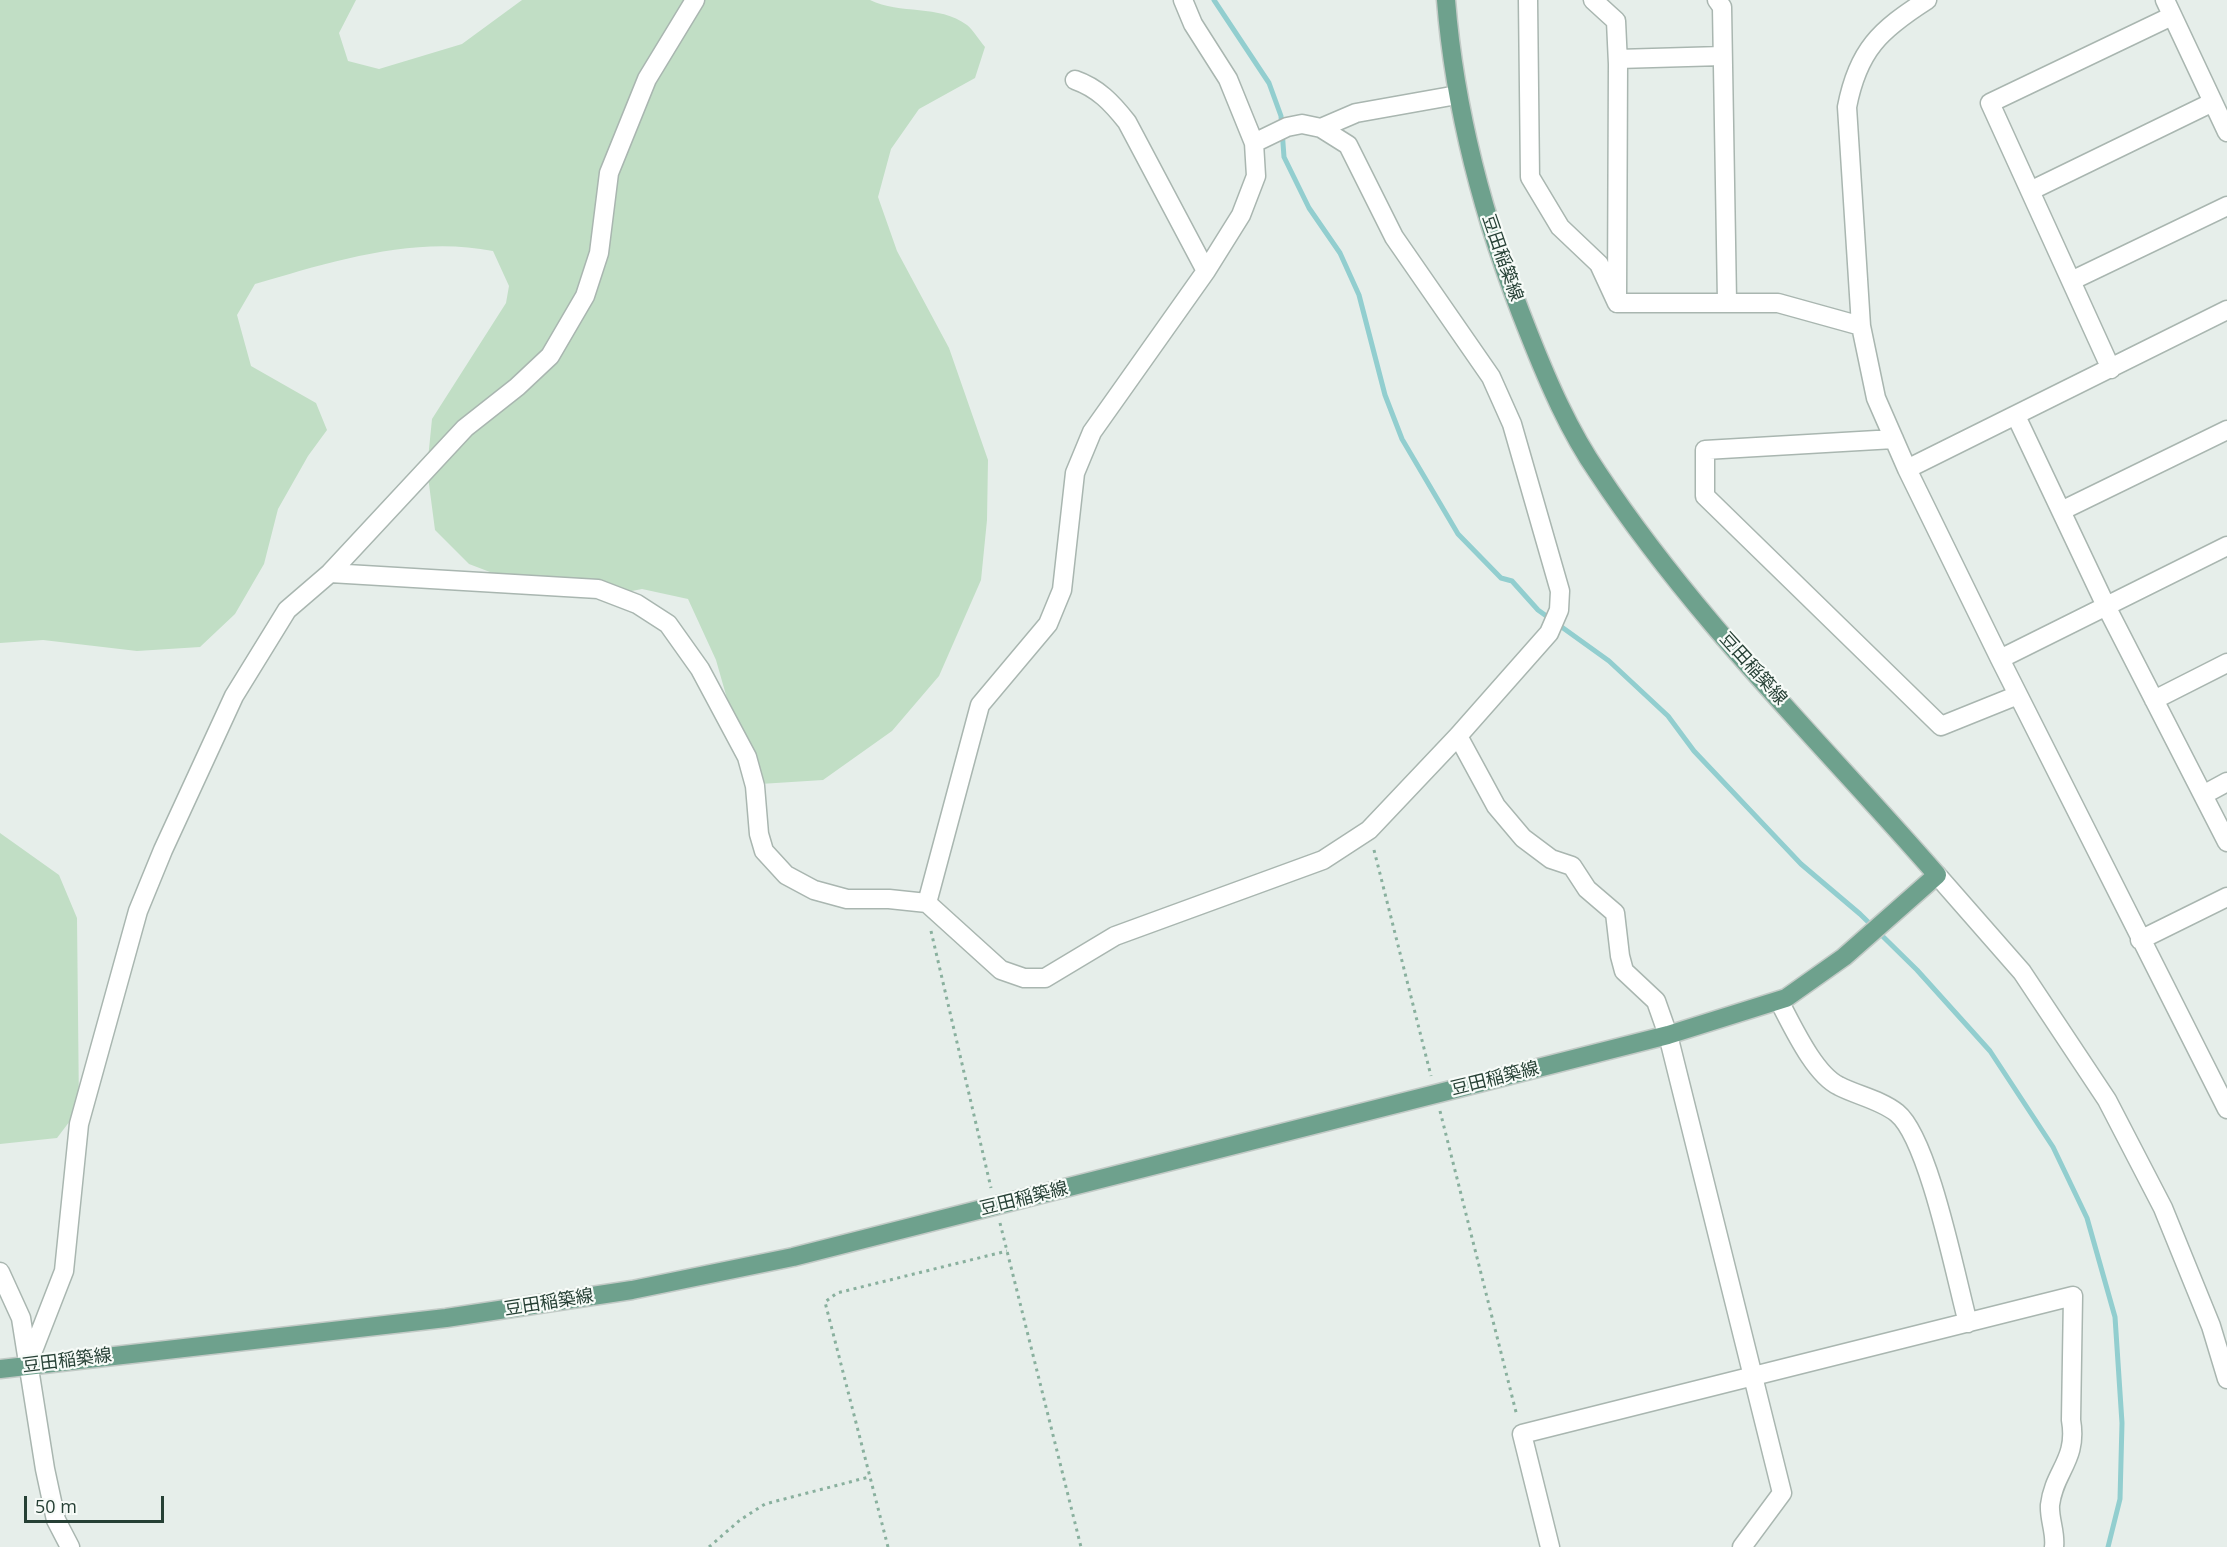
<!DOCTYPE html>
<html>
<head>
<meta charset="utf-8">
<style>
  body { margin:0 }
  #map { position:relative; width:2227px; height:1547px; overflow:hidden; background:#e6eeea; font-family:"Open Sans",sans-serif }
  canvas { display:block }
  .scale { position:absolute; left:24px; top:1496px; width:140px; height:27px; box-sizing:border-box; border:3px solid #264035; border-top:0; padding-left:8px; font-size:18px; line-height:21px; white-space:nowrap; color:#264035; -webkit-text-stroke:4px #f7fbf8; paint-order:stroke }
</style>
</head>
<body>
<div id="map">
<canvas width="2227" height="1547"></canvas>
<div class="scale">50 m</div>
</div>
<script>
const g = document.querySelector('canvas').getContext('2d');
g.lineJoin = 'round';
function paint(path, color) { g.fillStyle = color; g.fill(path, 'evenodd'); }
function strokePath(path, color, width, dash) { g.strokeStyle = color; g.lineWidth = width; g.lineCap = dash ? 'butt' : 'round'; g.setLineDash(dash || []); g.stroke(path); }
function label(font, color, halo, rows, align = 'center') {
  g.font = font + ' "Open Sans","Noto Sans JP",sans-serif'; g.lineWidth = 4.5; g.setLineDash([]); g.textBaseline = 'middle'; g.strokeStyle = halo; g.fillStyle = color; for (const [text, x, y, turn = 0] of rows) {
    g.save(); g.translate(x, y); g.rotate((+turn || 0) * Math.PI / 180); g.textAlign = isNaN(turn) ? turn : align; if (halo) g.strokeText(text, 0, 0); g.fillText(text, 0, 0); g.restore();
  }
}
paint(new Path2D(`
  M0,0H356L339,33L348,61L379,69L462,44L522,0H870C900,15 939,4 967,25C973,30 979,40 985,47L975,78L919,109L891,149L878,197L897,251L949,348L988,460L987,520L981,580L939,676L892,731L823,780L760,784L732,716L716,660L688,599L642,589L596,598L524,585L469,564L435,530L427,469L432,419L506,303L509,286L493,251C414,235 330,262 255,284L237,315L251,366L316,403L327,430L308,456L278,509L264,564L235,614L200,647L137,651L43,640L0,643Z
  M0,833L59,875L77,918L79,1109L57,1138L0,1144Z`), '#c1dec5');
strokePath(new Path2D(`
  M1214,0L1269,83L1281,116L1284,157L1309,208L1340,253L1359,295L1385,395L1402,439L1458,534L1501,578L1512,581L1538,610L1609,661L1668,716L1694,751L1801,864L1860,914L1917,970L1990,1051L2053,1147L2087,1218L2115,1317L2122,1423L2120,1499L2108,1547`), '#92cecf', 5);
const minor = new Path2D(`
  M1528,0L1530,177L1560,227L1599,264L1617,303
  M1593,0L1616,21L1618,64L1617,298
  M1717,0L1722,7L1727,301
  M1927,0C1880,30 1858,50 1847,107L1861,326L1876,398L1907,469L2000,659L2227,1109
  M2165,0L2227,132
  M2172,16L1990,103L2071,281L2227,206
  M1618,59L1722,56
  M1075,80C1098,88 1112,103 1127,122L1206,271
  M1321,128L1356,113L1457,95
  M2030,191L2213,102
  M2071,281L2111,369
  M1617,303H1778L1861,326
  M2016,416L2106,606L2227,842
  M1894,439L1705,450V496L1941,726L2018,695
  M1907,469L2227,310
  M2061,511L2227,430
  M330,573L598,589L637,604L668,624L700,669L747,757L755,786L759,834L764,851L786,875L814,890L847,899H889L927,903L1001,970L1024,978H1045L1115,936L1323,860L1369,830L1458,736L1549,633L1559,610L1560,591L1512,424L1491,377L1394,237L1348,145L1321,128L1302,124L1287,127L1254,143
  M2000,659L2227,546
  M2154,700L2227,663
  M1458,736L1496,806L1523,838L1551,859L1572,866L1587,889L1615,913L1620,956L1624,971L1656,1001L1668,1035L1782,1493L1742,1547
  M2203,795L2227,782
  M1937,875L2022,972L2107,1100L2163,1208L2211,1326L2227,1379
  M927,903L980,705L1048,624L1062,590L1075,473L1092,432L1206,271L1241,215L1256,176L1254,143L1228,79L1193,24L1183,0
  M2140,940L2227,897
  M1779,1001C1792,1025 1814,1074 1839,1086C1856,1095 1881,1100 1897,1113C1929,1139 1956,1279 1968,1323
  M0,1272L21,1318L45,1469L56,1520L70,1547
  M27,1366L64,1271L79,1124L138,911L163,850L234,696L287,610L330,573L465,428L517,387L550,356L585,296L599,253L609,173L647,79L695,0
  M1550,1547L1522,1434L2073,1296L2071,1420C2078,1460 2054,1471 2050,1505C2049,1519 2056,1533 2054,1547`);
const major = new Path2D(`
  M0,1369L446,1318L632,1290L793,1257L1668,1035L1786,998L1844,957L1937,875C1822,743 1695,620 1598,473C1569,431 1548,382 1529,334C1486,227 1455,115 1446,0`);
strokePath(minor, '#a9b6b0', 21);
strokePath(major, '#c2cac6', 21);
strokePath(new Path2D(`
  M1374,850L1431,1076
  M931,931L991,1188
  M1440,1111L1517,1416
  M1000,1223L1081,1547
  M709,1547L740,1520L765,1504L869,1477
  M888,1547L825,1302L837,1293L1007,1251`), '#89b09e', 3, [3, 4.5]);
strokePath(minor, '#fff', 18);
strokePath(major, '#6ea18d', 18);
label('18px', '#264035', '#f7fbf8', [
  ["豆田稲築線",1502,258,71],
  ["豆田稲築線",1753,669,48],
  ["豆田稲築線",1495,1079,-14],
  ["豆田稲築線",1024,1199,-14],
  ["豆田稲築線",549,1303,-9],
  ["豆田稲築線",67,1361,-7]
]);
</script>
</body>
</html>
